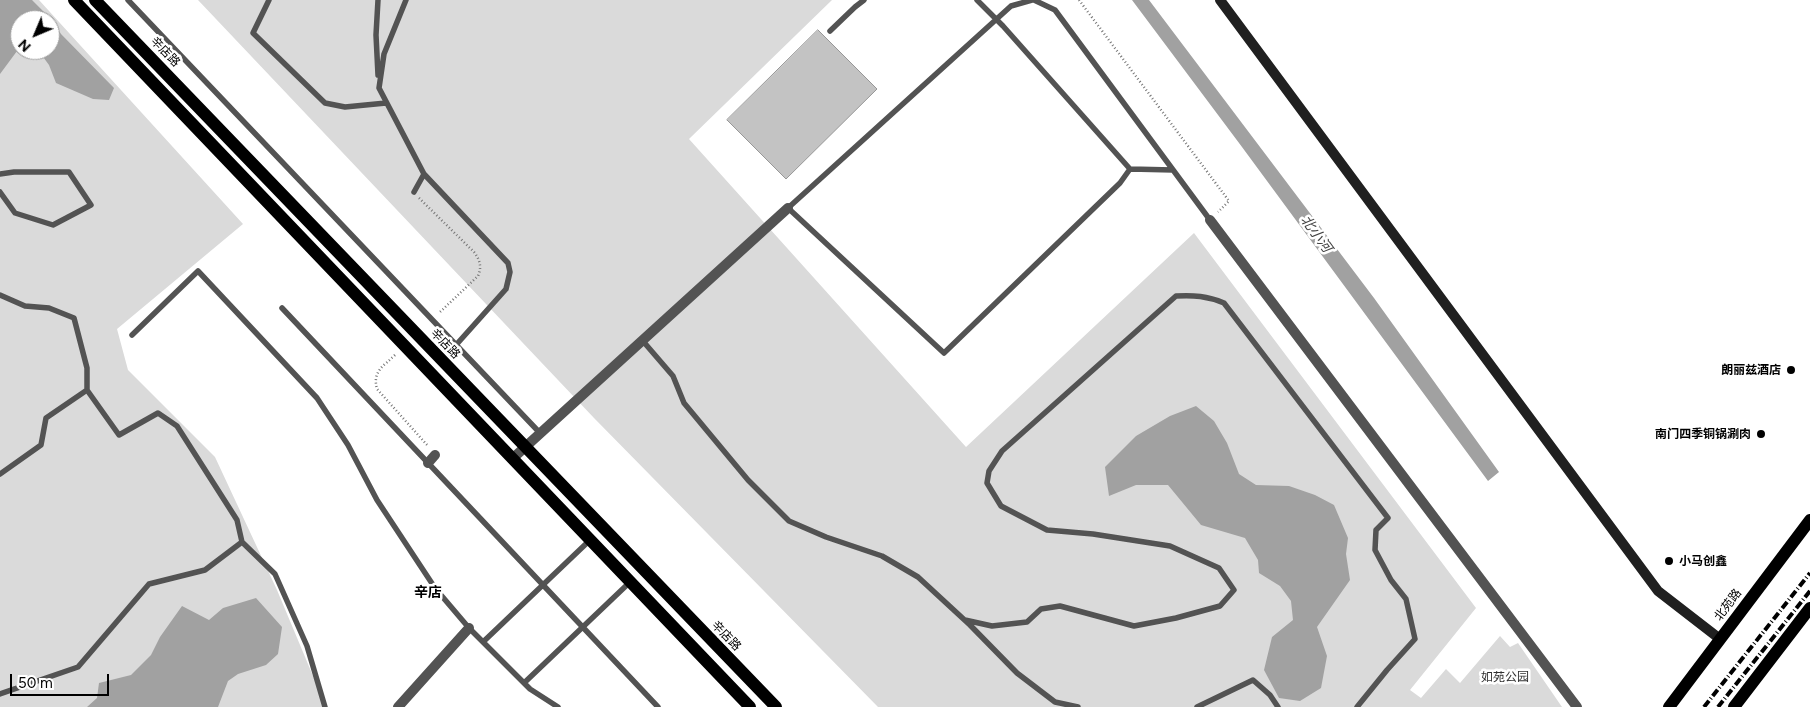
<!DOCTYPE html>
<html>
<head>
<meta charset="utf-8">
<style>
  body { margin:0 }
  #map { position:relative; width:1810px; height:707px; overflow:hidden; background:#fff; font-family:Figtree,sans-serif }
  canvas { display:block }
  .north { position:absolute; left:10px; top:10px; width:50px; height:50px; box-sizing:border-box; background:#fff; border:1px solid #999; border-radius:50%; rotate:225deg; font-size:14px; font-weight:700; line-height:20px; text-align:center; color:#000 }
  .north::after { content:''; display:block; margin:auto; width:18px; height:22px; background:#000; clip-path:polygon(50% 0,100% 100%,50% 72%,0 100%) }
  .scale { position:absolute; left:10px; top:674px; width:99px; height:22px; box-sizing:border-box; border:2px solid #000; border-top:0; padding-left:6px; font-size:15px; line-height:18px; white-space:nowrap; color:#000; -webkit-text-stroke:4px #fff; paint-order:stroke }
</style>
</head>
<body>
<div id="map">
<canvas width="1810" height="707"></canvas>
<div class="north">N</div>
<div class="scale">50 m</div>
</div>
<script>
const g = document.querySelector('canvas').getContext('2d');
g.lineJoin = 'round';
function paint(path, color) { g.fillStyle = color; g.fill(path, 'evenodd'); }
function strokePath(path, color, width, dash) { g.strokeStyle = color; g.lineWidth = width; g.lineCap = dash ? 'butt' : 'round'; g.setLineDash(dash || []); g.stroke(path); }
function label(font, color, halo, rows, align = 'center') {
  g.font = font + ' Figtree,"Noto Sans SC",sans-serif'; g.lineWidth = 5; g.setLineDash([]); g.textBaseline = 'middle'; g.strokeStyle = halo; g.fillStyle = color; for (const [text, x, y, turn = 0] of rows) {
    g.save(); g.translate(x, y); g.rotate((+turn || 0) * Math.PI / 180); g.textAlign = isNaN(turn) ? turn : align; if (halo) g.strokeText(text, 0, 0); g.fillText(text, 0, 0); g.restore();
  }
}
paint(new Path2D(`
  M0,0H39L243,224L117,329L128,370L215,457L277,590L326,707H0ZM20,20H50V50H20Z
  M198,0H832L689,139L966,447L1194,233L1476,608L1410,690L1421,698L1446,669L1460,683L1500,636L1510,647L1518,643L1562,707H878L594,418Z`), '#dadada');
paint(new Path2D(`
  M0,0H32L47,15L61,34L114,88L109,100L93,99L56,83L49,65L38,50H50V20H20V47L0,74Z
  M1132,0H1149L1374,298L1499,472L1488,481L1242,147Z
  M1196,406L1214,421L1227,443L1239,474L1256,485L1289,486L1315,495L1334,505L1348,538L1346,554L1350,580L1317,627L1327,656L1321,688L1300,701L1279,698L1264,670L1272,637L1293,620L1291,601L1280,586L1259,573L1258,560L1245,538L1201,525L1168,485H1136L1109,496L1105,467L1136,436L1170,416Z
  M256,598L282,627L278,654L266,665L238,674L228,681L218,707H87L97,698L99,683L131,675L151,655L160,637L182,606L209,620L223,608Z`), '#a1a1a1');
const building = new Path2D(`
  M818,30L877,89L786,179L727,120Z`);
paint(building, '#c3c3c3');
strokePath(building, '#979797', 1);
strokePath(new Path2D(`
  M1079,0L1229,201L1218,212
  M419,198L474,252C480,260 482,267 478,276L439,313
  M395,355C384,366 372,371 377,389L428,446`), '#757575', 2.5, [1, 2.5]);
strokePath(new Path2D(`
  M128,0L540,433
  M269,0L253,33L325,103L345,107L386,103
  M378,0L376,35L378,75
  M406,0L384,54L379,88L424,174L414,192
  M977,0L1003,26L1130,169
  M1032,0L1011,6L788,208L944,353L1120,183L1130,169L1173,170
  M1034,0L1055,10L1210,220
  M830,31L855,7L864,0
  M0,174L14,172H69L91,205L53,225L15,213L0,192
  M424,174L508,263L510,272L506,289L456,345
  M0,295L25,306L49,308L74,318L87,368V390L119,435L158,413L177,426L237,520L242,542L275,574L307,646L325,707
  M282,308L658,707
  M132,335L198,271L317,398L348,445L377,500L435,588L469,628L530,689L558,707
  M642,340L673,376L684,403L748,480L789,521L826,537L882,556L918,577L970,625L1017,673L1055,702L1078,707
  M0,474L41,445L46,418L87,390
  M965,620L992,626L1027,622L1041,609L1060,606L1134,626L1176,618L1220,606L1234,590L1219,568L1170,546L1093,534L1047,530L1001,506L987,483L989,471L1002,451L1176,296C1194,295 1207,296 1224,303L1388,518L1376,530L1375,550L1391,580L1406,599L1415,639L1387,670L1357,707
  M483,642L590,540
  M524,683L630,582
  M0,694L78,667L149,584L205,570L242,542
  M1197,707L1253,680L1270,695L1278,707`), '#535353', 5.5);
strokePath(new Path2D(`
  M1210,220L1577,707
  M512,459L788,208
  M428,463L435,455
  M398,707L469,628`), '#535353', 10);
strokePath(new Path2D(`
  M1220,0L1658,591L1720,639`), '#202020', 10);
strokePath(new Path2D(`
  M74,0L750,707
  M95,0L776,707
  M1669,707L1810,520
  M1734,707L1810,608`), '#000', 12);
strokePath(new Path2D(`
  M1704,707L1810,573
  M1718,707L1810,591`), '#000', 4, [8, 2.5, 1, 2.5]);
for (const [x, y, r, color] of [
  [1791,370,5,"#000"],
  [1761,434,5,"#000"],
  [1669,561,5,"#000"]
]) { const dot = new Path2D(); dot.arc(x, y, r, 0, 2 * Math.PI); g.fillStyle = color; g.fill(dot); strokePath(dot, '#fff', 2); }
label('12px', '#000', '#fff', [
  ["辛店路",165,52,46],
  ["辛店路",445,344,46],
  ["北苑路",1728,605,-53],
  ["辛店路",726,636,46]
]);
label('bold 12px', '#000', '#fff', [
  ["朗丽兹酒店",1781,370],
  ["南门四季铜锅涮肉",1751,434],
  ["小马创鑫",1679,561,"left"]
], 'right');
label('12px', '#313131', '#fff', [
  ["如苑公园",1505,677]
]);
label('italic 14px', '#424242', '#fff', [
  ["北小河",1316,234,54]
]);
label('bold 14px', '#000', '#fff', [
  ["辛店",428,593]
]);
</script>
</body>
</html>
